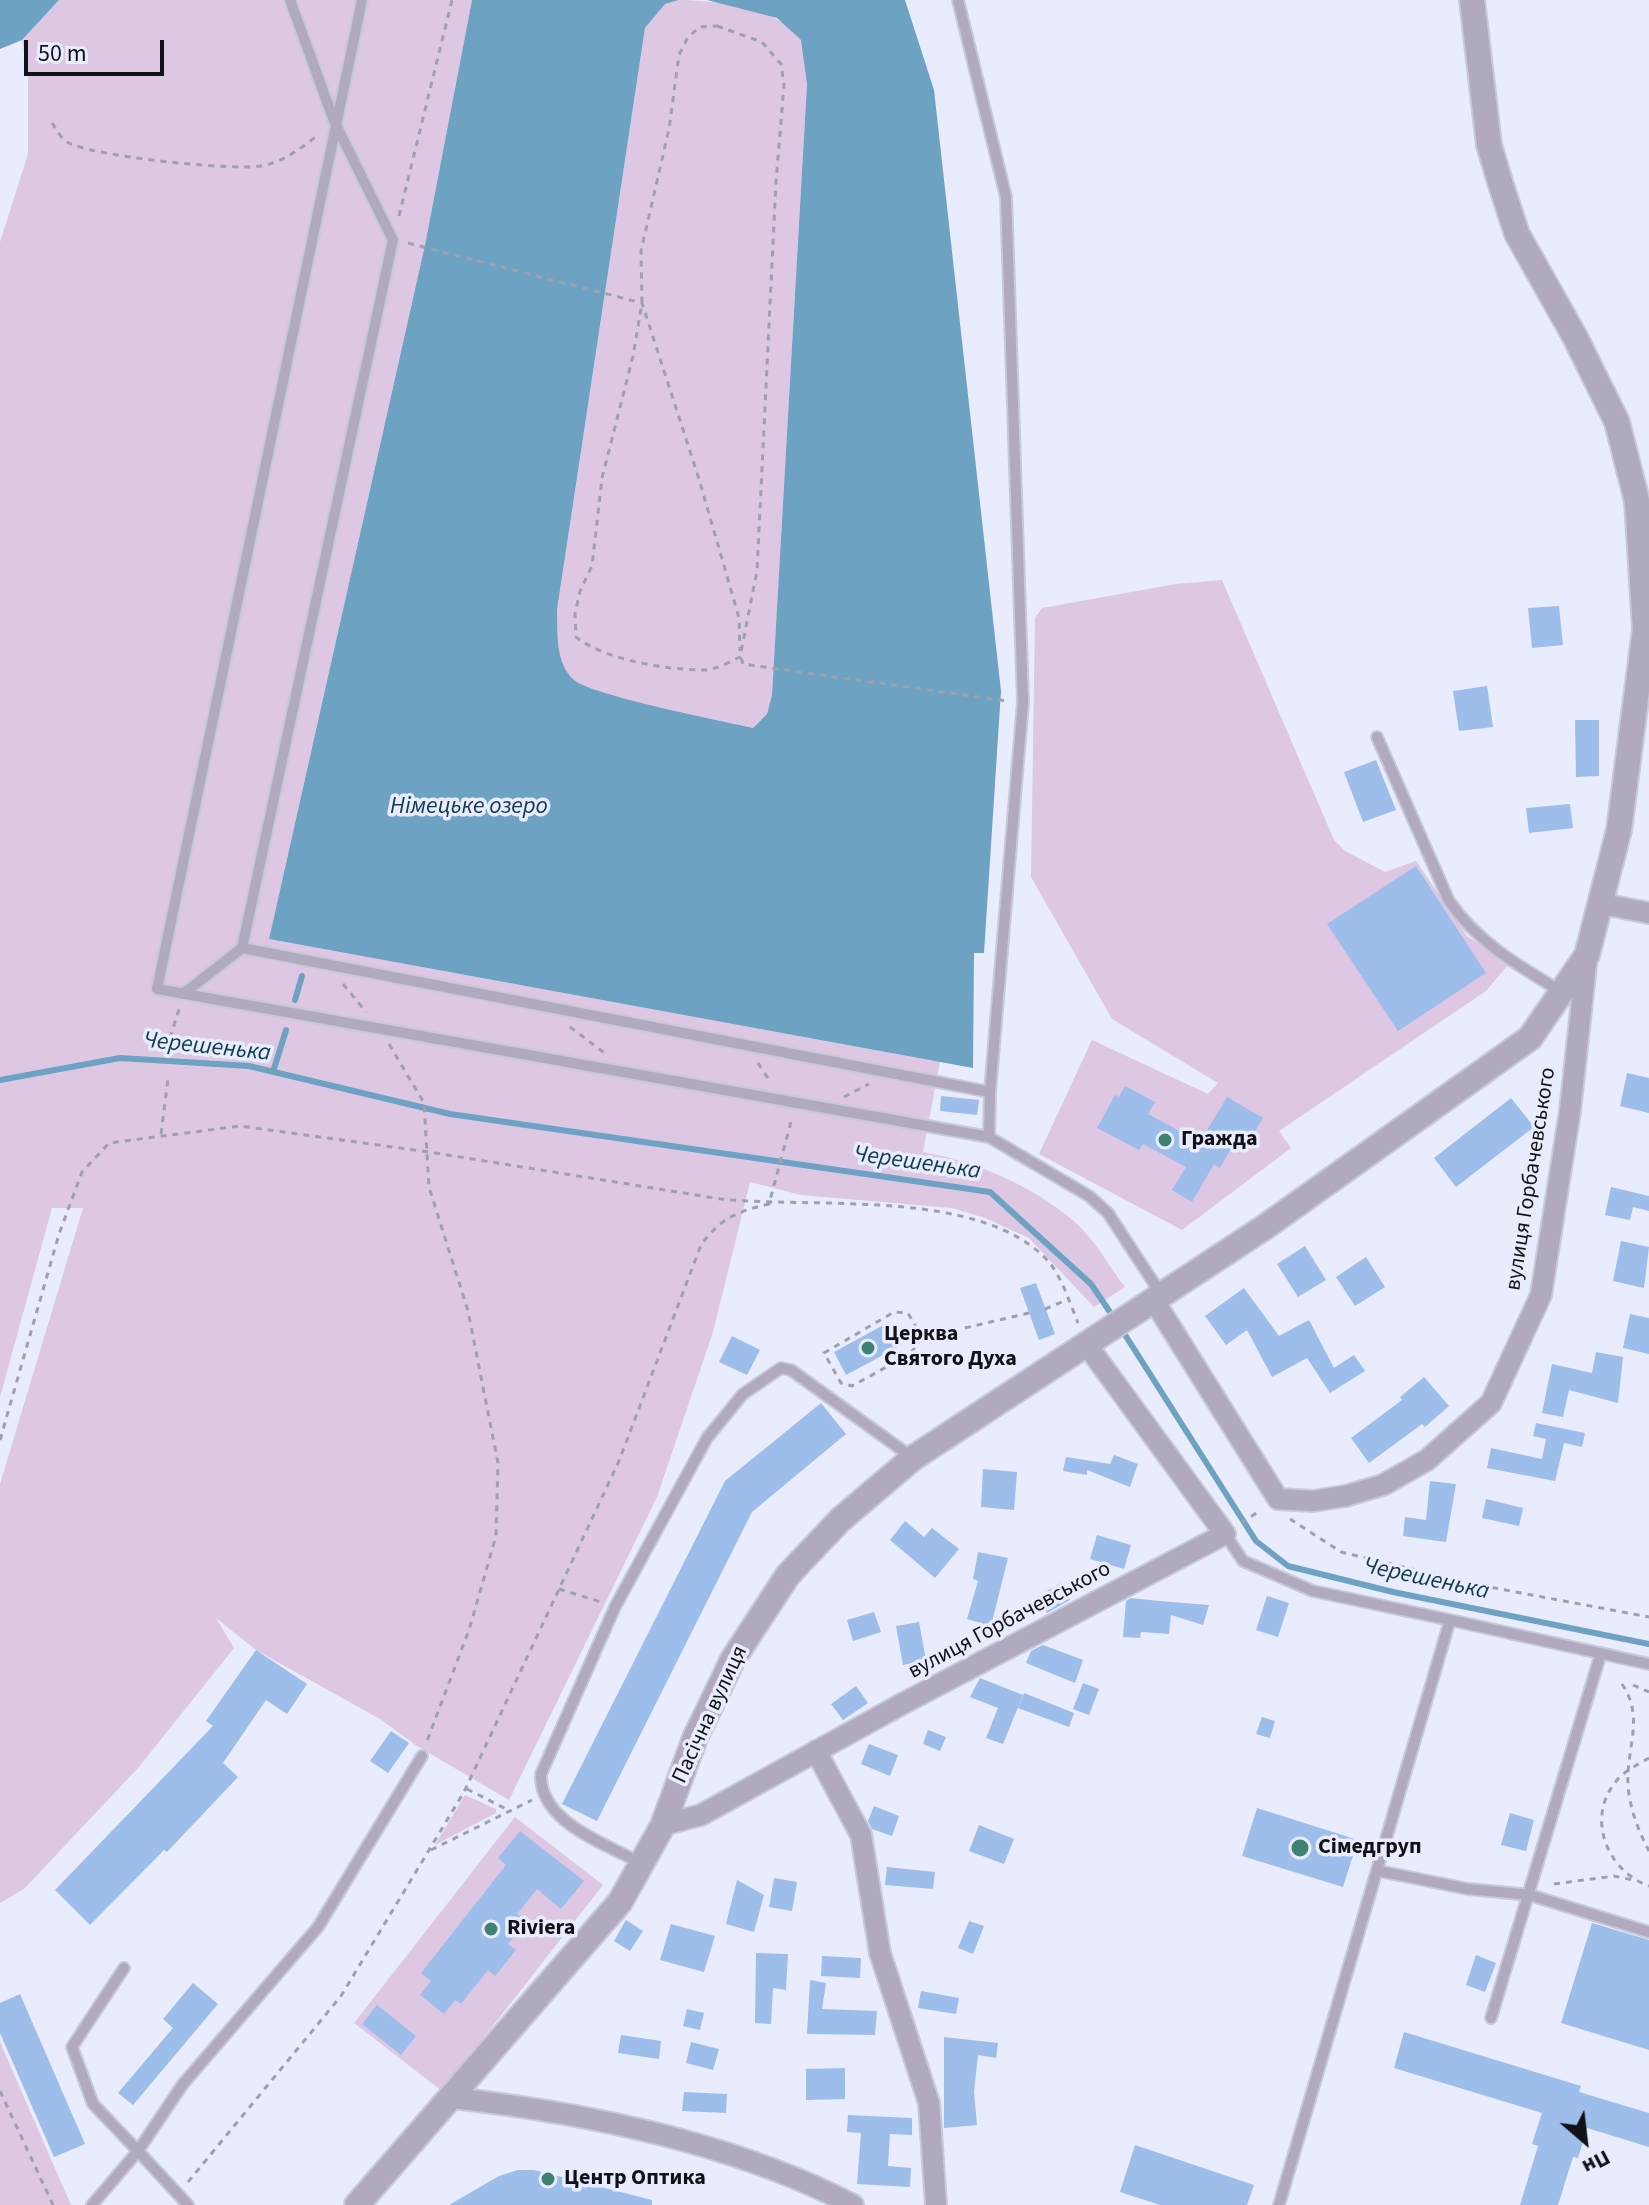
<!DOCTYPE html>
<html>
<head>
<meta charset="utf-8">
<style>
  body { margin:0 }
  #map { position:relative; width:1649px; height:2205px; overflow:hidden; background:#e9ecfc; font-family:"Source Sans 3",sans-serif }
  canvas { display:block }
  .north { position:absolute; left:1545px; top:2101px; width:80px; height:80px; -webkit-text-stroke:6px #e9ecfc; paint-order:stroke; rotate:152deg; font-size:22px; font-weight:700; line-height:32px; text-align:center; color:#111217 }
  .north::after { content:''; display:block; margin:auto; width:28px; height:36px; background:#111217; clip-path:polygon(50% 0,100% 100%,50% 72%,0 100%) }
  .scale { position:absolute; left:24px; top:40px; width:140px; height:36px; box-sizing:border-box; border:4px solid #111217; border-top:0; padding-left:10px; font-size:24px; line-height:28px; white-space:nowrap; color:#111217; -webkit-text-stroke:6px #e9ecfc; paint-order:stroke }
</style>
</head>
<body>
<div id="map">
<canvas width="1649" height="2205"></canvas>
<div class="north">Пн</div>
<div class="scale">50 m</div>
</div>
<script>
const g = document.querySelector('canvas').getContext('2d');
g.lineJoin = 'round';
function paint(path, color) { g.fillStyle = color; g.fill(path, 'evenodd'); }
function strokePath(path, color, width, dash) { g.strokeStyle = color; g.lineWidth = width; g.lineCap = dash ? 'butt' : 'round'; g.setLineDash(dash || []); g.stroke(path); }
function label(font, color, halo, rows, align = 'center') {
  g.font = font + ' "Source Sans 3",sans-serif'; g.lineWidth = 7; g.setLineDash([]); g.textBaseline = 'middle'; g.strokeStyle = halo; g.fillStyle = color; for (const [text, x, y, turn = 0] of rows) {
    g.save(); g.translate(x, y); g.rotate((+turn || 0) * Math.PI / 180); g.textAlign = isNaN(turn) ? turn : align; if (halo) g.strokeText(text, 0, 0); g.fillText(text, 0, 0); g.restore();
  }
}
paint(new Path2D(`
  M59,0H472L425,245L269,939L940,1062L923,1152C978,1162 1031,1185 1075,1222C1094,1239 1109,1266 1125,1287L1094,1307L1029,1238L985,1218L952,1208L801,1195L750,1182L713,1332L657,1497L509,1800L417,1746L380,1719L256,1650L216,1618L234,1648L138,1768L24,1889L0,1903V1484L83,1208H52L0,1397V242L28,154V73L22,40Z
  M679,0C711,0 783,8 801,40C806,51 805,71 807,84L772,695L767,714L753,728C723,721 590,695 574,681C555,663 558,634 557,611L645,28L665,4Z
  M1222,580L1334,840L1345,851L1385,872L1416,861L1467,936L1508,965L1486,991L1279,1131L1291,1148L1182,1230L1039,1154L1092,1040L1208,1094L1218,1083L1112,1019L1031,877L1035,618L1042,608L1176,584Z
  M465,1795L496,1809V1813L435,1845Z
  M515,1817L603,1885L442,2091L354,2023Z
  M0,2042L71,2205H0Z`), '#ddc7e3');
paint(new Path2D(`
  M0,0H59L22,40L0,49Z
  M472,0H679L665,4L645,28L557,610C558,634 555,663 574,680C590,695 723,721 753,728L767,714L772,695L807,84L801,40L777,18L707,0H905L934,90L1001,691L984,953H974L973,1068L269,939L425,245Z`), '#6da2c3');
strokePath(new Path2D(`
  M295,1000L302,976
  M273,1072L286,1030
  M0,1080L120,1058L249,1066L450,1114L990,1192L1091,1284L1116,1321
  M1122,1330L1256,1541L1288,1566L1393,1592L1649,1644`), '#6da2c3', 6);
paint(new Path2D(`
  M1559,606L1563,645L1532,648L1528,608Z
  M1487,686L1493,727L1459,731L1453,691Z
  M1575,720H1599V776L1576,777Z
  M1376,760L1396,810L1363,822L1344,772Z
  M1570,804L1573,828L1529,833L1526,808Z
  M1416,866L1486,973L1398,1031L1327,924Z
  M1627,1073L1649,1078V1113L1620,1106Z
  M1125,1086L1155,1102L1148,1114L1200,1142L1227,1097L1263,1118L1242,1153L1232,1147L1220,1168L1214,1164L1192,1202L1172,1190L1186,1167L1143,1144L1139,1150L1097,1128L1115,1095L1119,1097Z
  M941,1096L979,1100L977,1115L940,1111Z
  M1511,1098L1534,1127L1456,1187L1434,1158Z
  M1611,1187L1649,1196V1211L1633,1207L1630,1220L1605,1215Z
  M1621,1241L1649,1247L1644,1288L1613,1281Z
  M1305,1246L1326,1280L1298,1297L1277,1264Z
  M1366,1257L1385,1287L1355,1306L1336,1277Z
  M1036,1283L1055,1334L1039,1340L1020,1288Z
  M1244,1288L1279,1336L1309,1320L1334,1368L1354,1355L1365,1371L1330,1393L1307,1358L1272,1377L1247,1330L1226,1345L1205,1316Z
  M1630,1314L1649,1318V1354L1623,1348Z
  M889,1322L902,1345L846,1375L834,1352Z
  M732,1336L760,1350L747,1375L719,1362Z
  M1596,1352L1623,1357L1618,1403L1569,1390L1563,1417L1542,1413L1552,1364L1592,1373Z
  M1424,1377L1449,1406L1425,1427L1422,1424L1369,1463L1351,1438L1402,1400L1400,1397Z
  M821,1403L846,1434L752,1512L597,1821L562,1804L725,1481Z
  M1536,1423L1585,1433L1582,1447L1564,1443L1555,1481L1487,1468L1491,1448L1542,1459L1546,1439L1533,1436Z
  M1114,1455L1138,1464L1130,1487L1087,1470V1475L1063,1471L1066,1457L1110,1464Z
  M983,1469L1017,1472L1014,1510L981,1507Z
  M1430,1481L1456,1484L1446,1542L1403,1536L1405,1517L1426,1520Z
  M1486,1499L1523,1508L1519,1526L1482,1518Z
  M905,1521L924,1537L932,1528L959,1549L935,1578L890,1540Z
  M1097,1535L1131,1545L1124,1569L1090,1559Z
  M978,1552L1008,1558L991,1626L967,1619L978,1581L973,1579Z
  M1061,1583L1070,1600L1047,1613L1038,1596Z
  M1267,1596L1289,1603L1278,1637L1256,1630Z
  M1131,1598L1159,1601L1209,1605L1203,1625L1171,1615L1169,1634L1141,1632L1140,1638L1123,1637L1126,1601Z
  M874,1612L881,1632L853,1641L847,1620Z
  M919,1622L926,1660L903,1665L896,1626Z
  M1043,1645L1083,1660L1075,1683L1026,1663L1031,1651Z
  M256,1650L307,1684L287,1714L266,1700L223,1763L238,1777L167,1852L164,1850L90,1925L55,1890L213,1726L206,1721Z
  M980,1678L1023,1695L1003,1744L986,1738L998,1708L970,1697Z
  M1083,1683L1099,1689L1089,1715L1073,1709Z
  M856,1686L868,1703L843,1720L831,1704Z
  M1024,1693L1074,1713L1069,1727L1018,1708Z
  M1262,1717L1275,1721L1270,1738L1256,1734Z
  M928,1730L946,1737L940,1751L923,1744Z
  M391,1731L409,1743L388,1773L370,1761Z
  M869,1744L898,1755L890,1776L861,1764Z
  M874,1806L899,1816L892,1836L872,1829L868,1821Z
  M1257,1808L1358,1840L1343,1887L1242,1856Z
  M1510,1813L1534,1820L1526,1851L1501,1845Z
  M979,1825L1014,1839L1004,1864L969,1851Z
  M520,1831L584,1881L561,1909L537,1889L517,1914L526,1921L508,1944L516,1950L495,1976L488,1970L461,2004L455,2000L444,2014L420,1995L431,1981L421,1973L506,1865L498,1858Z
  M887,1867L935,1872L933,1889L885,1885Z
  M774,1878L797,1882L792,1911L769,1907Z
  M737,1880L764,1895L754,1932L726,1924Z
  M626,1920L643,1931L630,1951L614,1941Z
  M969,1921L984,1926L973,1954L958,1948Z
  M1592,1923L1649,1940V2050L1561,2023Z
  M671,1924L715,1936L704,1972L660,1960Z
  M756,1953L788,1954L786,1990L773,1988L771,2024L755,2023Z
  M1476,1955L1496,1963L1485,1992L1466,1985Z
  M822,1956L861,1958L860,1978L821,1976Z
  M810,1980L826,1983L822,2009L877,2011L875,2035L807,2034Z
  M193,1983L218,2004L133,2105L118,2093L173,2028L163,2019Z
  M921,1991L959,1998L956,2014L918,2008Z
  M20,1994L85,2144L54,2157L0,2033V2003Z
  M377,2005L416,2036L401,2055L362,2024Z
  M687,2009L704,2013L700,2030L683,2026Z
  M1404,2032L1581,2086L1579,2092L1649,2113V2147L1587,2128L1578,2158L1573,2157L1558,2205H1520L1538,2146L1532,2144L1542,2113L1394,2068Z
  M621,2035L661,2041L659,2059L618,2053Z
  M944,2037L998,2043L996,2058L978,2055L974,2092L977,2125L944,2128Z
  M691,2042L719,2049L713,2070L686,2063Z
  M845,2068V2099L806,2100V2069Z
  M684,2092L727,2094L726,2113L682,2111Z
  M848,2115L912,2118V2135L890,2134L888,2166L911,2168L910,2187L857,2184L861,2133L847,2132Z
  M1135,2145L1254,2185L1247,2205H1160L1120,2192Z
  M518,2170H534L652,2200V2205H449L499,2176Z`), '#9dbdeb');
const service = new Path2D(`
  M362,0L157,989L989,1137L990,1092L1023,702L1006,197L958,0
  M1377,737L1449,901C1478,943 1519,966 1562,992
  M242,948L990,1092
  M183,994L242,948L393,240L334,121L290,0
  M989,1137L1089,1196L1108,1213L1161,1294
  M1225,1534L1243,1561L1313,1591L1450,1620
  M642,1864C606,1843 539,1823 541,1774L615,1607L707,1438L743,1394L781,1368L791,1370L913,1458
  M1379,1871L1468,1889L1530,1895L1649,1932
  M1491,2018L1601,1653
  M92,2205L138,2151L93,2104L72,2047L124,1968
  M188,2205L138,2151L183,2084L318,1927L422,1756
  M1279,2205L1450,1620L1649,1664`);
const minor = new Path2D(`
  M1602,904L1649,913
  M1153,1299L1278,1499L1313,1501L1345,1496L1383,1485L1427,1460L1491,1403L1541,1295L1570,1111L1587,955
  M816,1751L861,1835L880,1953L929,2103L936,2205
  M663,1825L701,1815L902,1704L1225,1534L1087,1345
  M453,2098C586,2113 734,2143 853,2205`);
const tertiary = new Path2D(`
  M357,2205L620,1902L663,1825L695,1738L733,1659L788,1575L840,1520L913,1458L1265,1227L1530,1038L1587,955L1619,830L1645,629L1637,501L1617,422L1575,337L1517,234L1501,185L1489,145L1472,0`);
strokePath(service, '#c6c9d7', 14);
strokePath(minor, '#c6c9d7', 24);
strokePath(tertiary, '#c6c9d7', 28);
strokePath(new Path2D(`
  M717,26L762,42L781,64L784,85L776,182L757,571L740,657C729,662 716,670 704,670C667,670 605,660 576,637L575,614L580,591L592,566L602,478L633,356L642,303L641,251L669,129L679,55L687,39L699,27Z
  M52,123C56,128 61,139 67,142C90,156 231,171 261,166C282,163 303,147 319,134
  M399,216L452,0
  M408,243L642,303L699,479L739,618L740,651
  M741,658L743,664L1007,701
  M343,984L366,1012
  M570,1027L606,1054
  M170,1038L180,1006
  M389,1044L424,1103L429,1187L468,1311L498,1463L496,1536L469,1630L427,1741
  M758,1063L771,1083
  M844,1097L869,1084
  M161,1134L168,1079
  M1045,1309L1069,1299
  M922,1338L910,1354L852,1386L841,1383L824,1353L894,1312L908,1313L922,1338L1029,1313
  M0,1440L59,1234L82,1172L109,1143L240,1126L429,1152L721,1199C812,1209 982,1187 1049,1262C1062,1278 1070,1303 1078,1323
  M1290,1519L1341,1552L1484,1586L1649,1617
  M1241,1523L1261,1510
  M559,1589L601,1602
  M1622,1684C1645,1718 1626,1747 1628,1786C1630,1809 1638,1830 1649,1851
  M1633,1685L1649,1692
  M1649,1758C1637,1765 1622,1772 1614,1784C1586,1821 1609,1872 1649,1886
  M467,1789L510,1811
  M431,1850L532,1800
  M1554,1884L1614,1876L1633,1880
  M0,2091L53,2205
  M188,2182L341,1996L464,1792L619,1461L701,1245C720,1218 739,1211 769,1204L792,1118`), '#9ea0ad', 3, [6, 6]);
strokePath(service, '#b0a9c0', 10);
strokePath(minor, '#b0a9c0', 20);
strokePath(tertiary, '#b0a9c0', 24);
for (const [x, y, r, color] of [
  [1165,1140,8,"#3f8172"],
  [868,1348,8,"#3f8172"],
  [1300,1848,10,"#3f8172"],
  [491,1929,8,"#3f8172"],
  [548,2179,8,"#3f8172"]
]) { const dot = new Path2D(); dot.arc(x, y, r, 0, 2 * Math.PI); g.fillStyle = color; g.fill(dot); strokePath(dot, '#e9ecfc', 3); }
label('bold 22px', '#111217', '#e9ecfc', [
  ["Гражда",1181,1140],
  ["Церква",884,1335],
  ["Святого Духа",884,1360],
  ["Сімедгруп",1318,1848],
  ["Riviera",507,1929],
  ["Центр Оптика",564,2179]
], 'left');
label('22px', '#111217', '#e9ecfc', [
  ["вулиця Горбачевського",1532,1179,-81],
  ["вулиця Горбачевського",1010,1621,-28],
  ["Пасічна вулиця",711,1715,-65]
]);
label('italic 24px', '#103b53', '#e9ecfc', [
  ["Німецьке озеро",469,808],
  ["Черешенька",207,1048,6],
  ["Черешенька",917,1164,8],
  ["Черешенька",1426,1580,12]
]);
</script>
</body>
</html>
